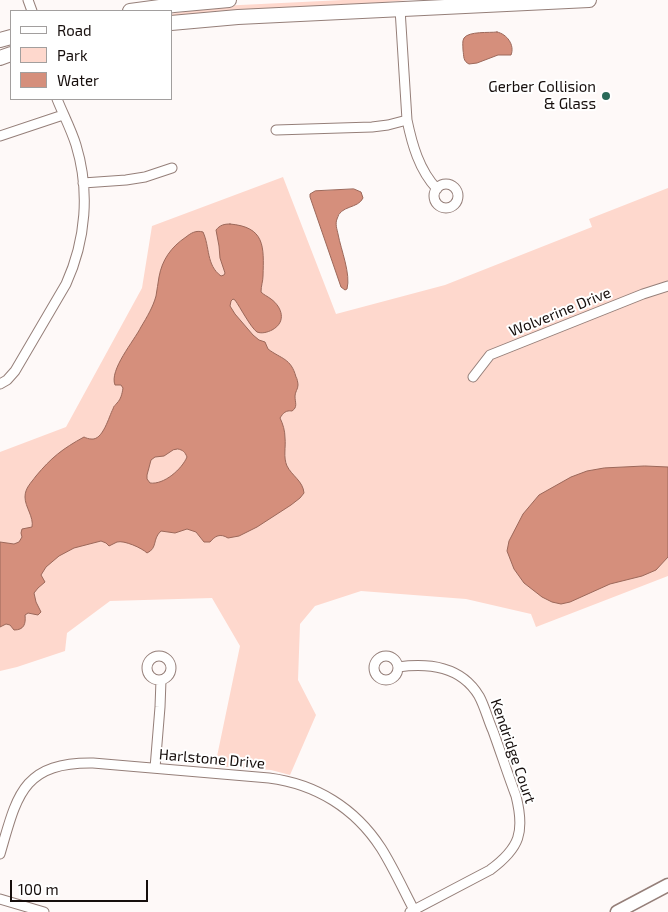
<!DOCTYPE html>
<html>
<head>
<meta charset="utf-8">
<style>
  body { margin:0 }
  #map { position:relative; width:668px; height:912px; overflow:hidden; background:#fef9f8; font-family:"Exo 2",sans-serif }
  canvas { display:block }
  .legend { position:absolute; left:10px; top:10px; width:162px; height:90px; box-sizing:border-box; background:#fff; border:1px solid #a29f9e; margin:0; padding:6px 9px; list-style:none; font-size:15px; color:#160e0c }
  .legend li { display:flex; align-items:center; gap:10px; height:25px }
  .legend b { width:25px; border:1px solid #a29f9e }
  .scale { position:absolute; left:10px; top:880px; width:138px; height:22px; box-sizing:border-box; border:2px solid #160e0c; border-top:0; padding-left:6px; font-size:15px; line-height:18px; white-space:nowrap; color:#160e0c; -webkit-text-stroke:4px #fff; paint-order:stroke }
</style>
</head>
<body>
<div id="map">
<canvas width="668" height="912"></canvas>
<ul class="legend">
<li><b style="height:6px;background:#fff"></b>Road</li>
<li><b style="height:14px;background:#fed8cd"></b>Park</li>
<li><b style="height:14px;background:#d58f7c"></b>Water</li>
</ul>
<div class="scale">100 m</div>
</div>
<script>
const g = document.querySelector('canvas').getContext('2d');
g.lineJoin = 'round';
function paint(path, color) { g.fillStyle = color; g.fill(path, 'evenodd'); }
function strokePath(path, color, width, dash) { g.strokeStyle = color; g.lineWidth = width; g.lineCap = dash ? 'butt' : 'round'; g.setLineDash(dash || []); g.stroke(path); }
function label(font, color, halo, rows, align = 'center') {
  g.font = font + ' "Exo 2",sans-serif'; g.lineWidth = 4; g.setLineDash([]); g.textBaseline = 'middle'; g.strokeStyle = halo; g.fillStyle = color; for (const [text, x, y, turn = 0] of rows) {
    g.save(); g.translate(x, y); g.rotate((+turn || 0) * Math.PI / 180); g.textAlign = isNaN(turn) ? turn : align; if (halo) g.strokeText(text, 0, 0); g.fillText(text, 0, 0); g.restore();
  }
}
paint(new Path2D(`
  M343,0H408L347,6L171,17V14L220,6Z
  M283,177L336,314L445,285L592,227L589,219L668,188V576L536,627L531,614L466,599L361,591L315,606L300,624L298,680L316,715L290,775L271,770L215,766L240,646L212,598L110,601L67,633L65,651L17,667L0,671V452L66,427L142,288L152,226Z`), '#fed8cd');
const water = new Path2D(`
  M497,32C507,34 515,45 511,55H498L477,63L469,64C463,61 464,57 463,50C463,46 462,41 464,38C469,31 489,33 497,32Z
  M354,189L361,192L363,198C358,209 340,205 337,219C335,224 337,229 338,234C341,250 351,274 347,289L345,290L341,287L310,197V194L315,191Z
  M230,224C265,227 264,246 263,276C263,281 261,286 261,292C264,295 267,296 271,299C282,307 287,322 272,330C268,332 262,334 257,332C251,328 240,307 235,300L233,299L231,301L230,306L235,314L253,335L259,340L265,342L268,349C281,359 291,358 296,377C297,378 298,383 298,385C298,389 295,392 295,396C295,403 298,407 292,411C286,410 283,413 280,418C283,424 285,431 285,438C286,447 283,457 287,466C292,476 303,481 304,493L300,498L291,505L257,527L239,536L228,538C220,533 215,536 210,542H204L196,532L187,529L175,533L161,531C152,539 158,548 147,553C142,548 124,540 117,542C114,543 112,545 109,546L106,543L101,541L74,548L59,556L46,567L41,575L45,582L38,588L34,593L36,602L41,612L38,615L28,613L25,615C26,624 24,630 14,630L10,625L6,624L0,627V542L14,544L19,542L22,537L21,533L22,529L32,527C34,517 25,507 25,497C25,488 31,483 36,476C51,458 62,449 84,437C86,438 89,439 91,439C103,441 109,416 113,409C114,405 115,406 117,403C121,399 122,394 123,388L121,385H115C109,370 134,341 141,327C147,317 153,307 156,296C157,290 158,283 159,277C162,260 171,247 186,237C191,233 196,230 203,232C210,247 206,265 221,276L224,275L225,273L220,258L219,246L216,230C220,225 224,224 230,224ZM178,449C183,450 185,452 187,457C182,469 164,485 150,483L147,479V475L151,460L155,457L164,456L173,450Z
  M645,466L668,467V557L656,570L642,576L610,584L570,602L561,604L552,602L542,597L524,583L514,569L507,551L509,541L523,514L539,495L571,477L587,471L604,468Z`);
paint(water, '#d58f7c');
strokePath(water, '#9c685a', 1);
const street = new Path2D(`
  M28,0L32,11
  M400,9L407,120C412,144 419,170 437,189
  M276,130L372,127L388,125L407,120
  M0,136L63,115
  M83,183L126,180L145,177L172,168
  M434 196a12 12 0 1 1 24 0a12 12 0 1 1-24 0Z
  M473,377L490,355L643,294L668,286
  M0,384L7,380L15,371L66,284C86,240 90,191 76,145C71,129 63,114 57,99
  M374 668a12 12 0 1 1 24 0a12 12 0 1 1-24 0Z
  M147 668a12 12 0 1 1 24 0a12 12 0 1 1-24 0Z
  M398,667C429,663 461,666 479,696C485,707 488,720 493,731C501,753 508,775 516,796C525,832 520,848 490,870L410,912
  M155,768L160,707L161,680
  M0,854C17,796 22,762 93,763L269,778C316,784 355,808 381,848C393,867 403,889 414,910
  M0,899L44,912`);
const secondary = new Path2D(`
  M617,912L668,885`);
const primary = new Path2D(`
  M130,11L174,5L229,0
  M171,23L238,17L589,0
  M0,40L11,37
  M0,58L11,54`);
strokePath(street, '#957f79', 11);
strokePath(secondary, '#957f79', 15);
strokePath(primary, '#957f79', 16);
strokePath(street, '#fff', 9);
strokePath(secondary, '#fff', 12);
strokePath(primary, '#fff', 14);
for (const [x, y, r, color] of [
  [606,96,5,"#296b5a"]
]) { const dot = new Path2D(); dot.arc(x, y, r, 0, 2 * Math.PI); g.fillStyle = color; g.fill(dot); strokePath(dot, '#fff', 2); }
label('15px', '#160e0c', '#fff', [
  ["Gerber Collision",596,87],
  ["& Glass",596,104]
], 'right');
label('15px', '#160e0c', '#fff', [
  ["Wolverine Drive",560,312,-22],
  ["Kendridge Court",513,751,71],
  ["Harlstone Drive",212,759,5]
]);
</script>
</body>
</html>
